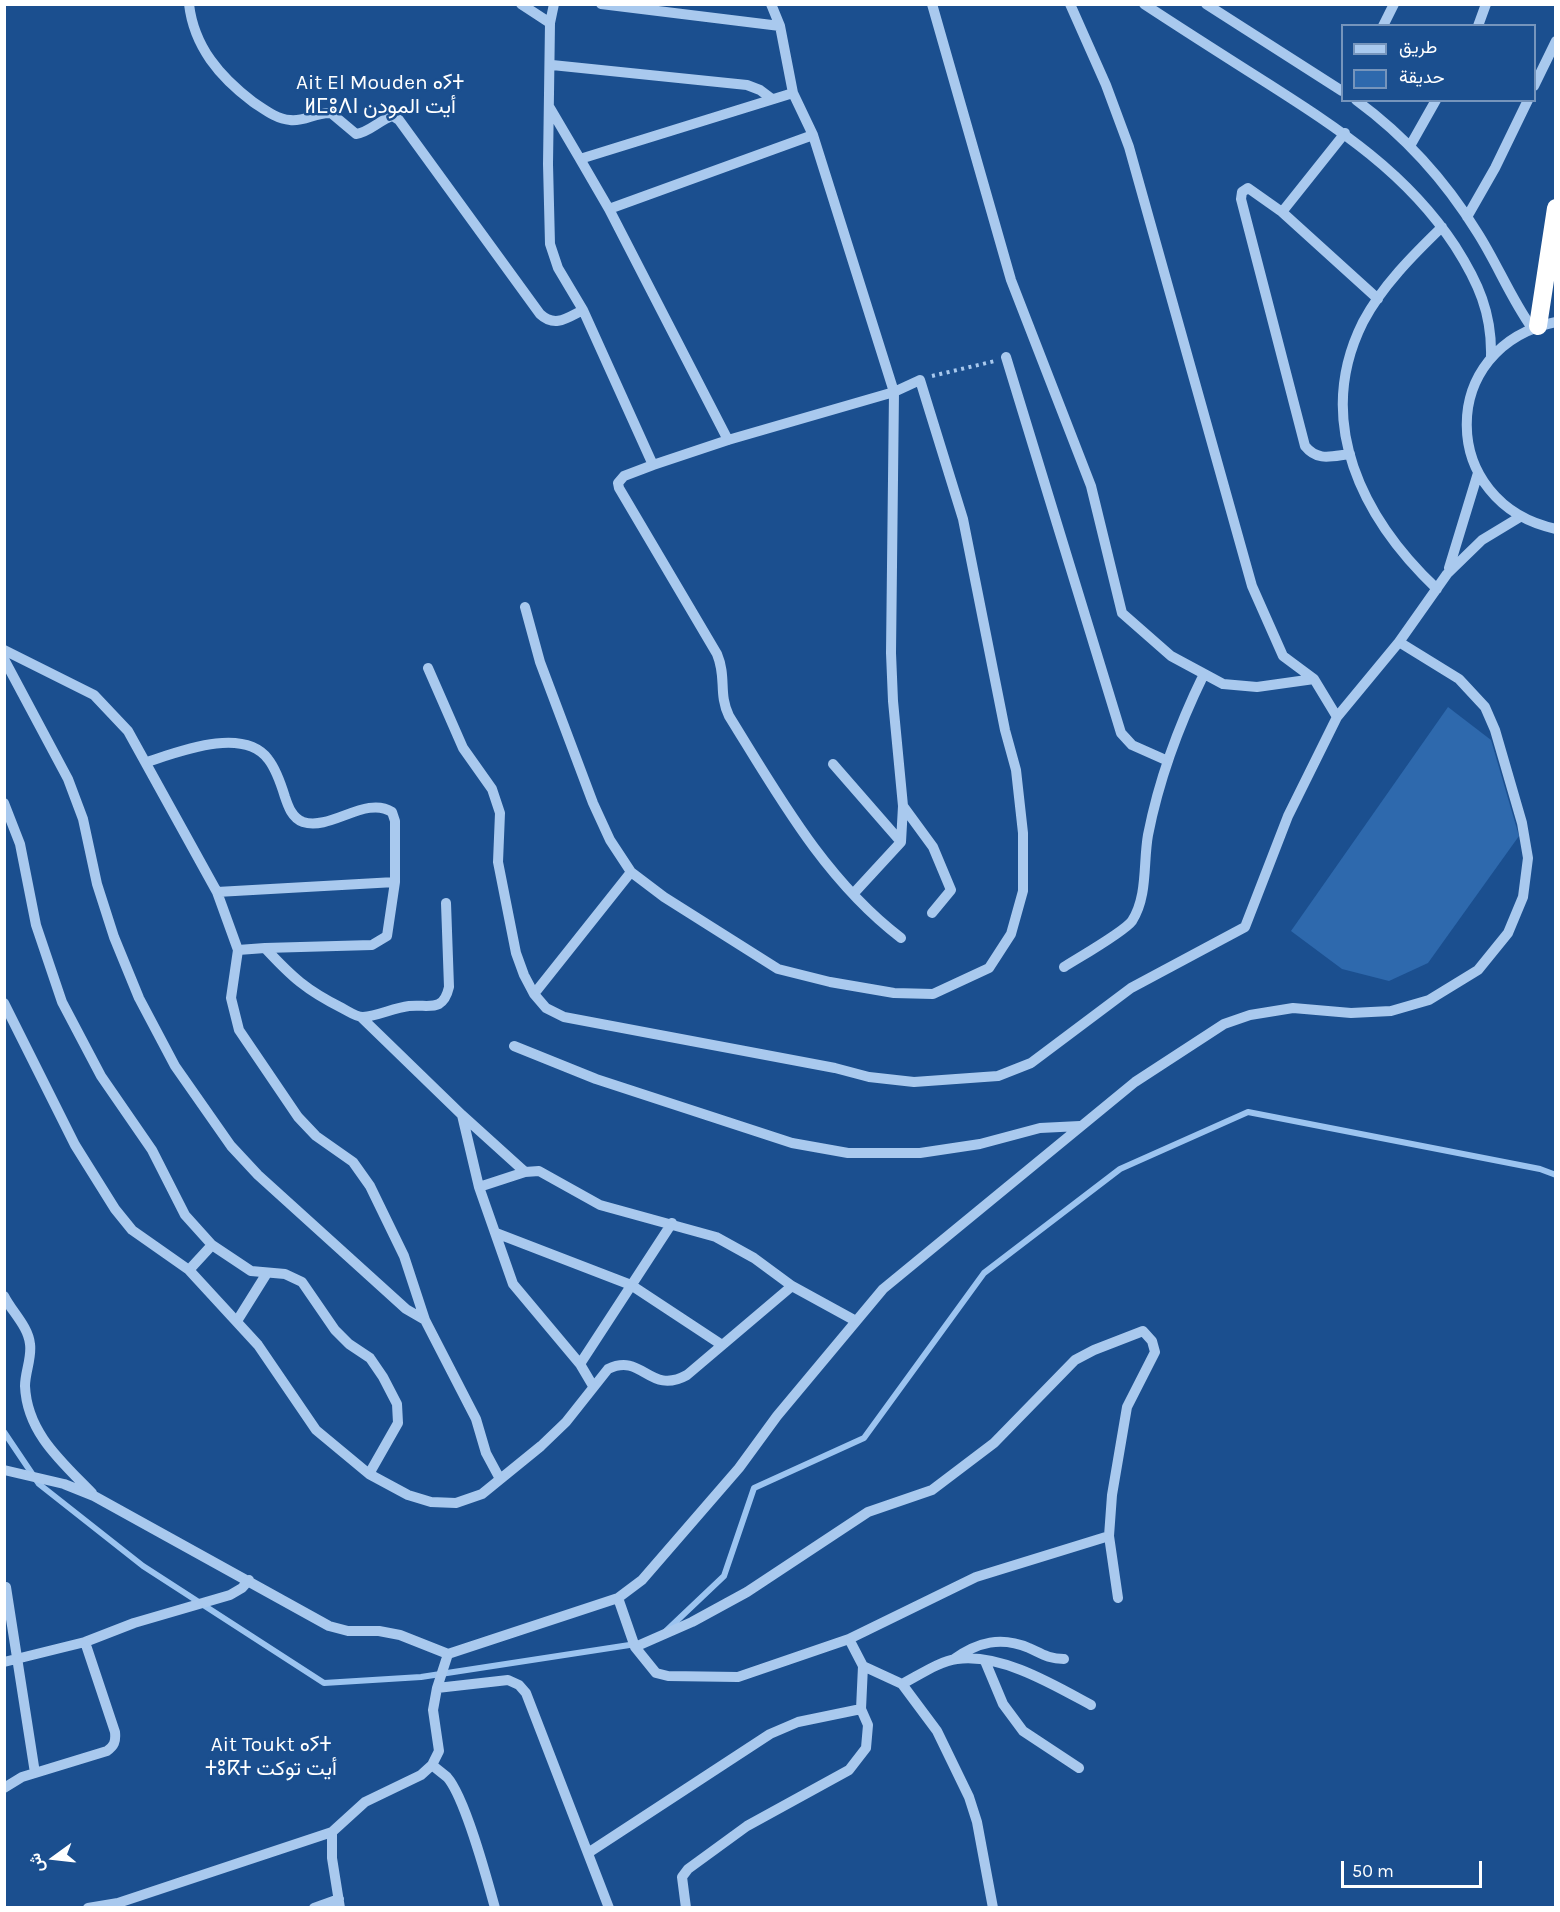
<!DOCTYPE html>
<html>
<head>
<meta charset="utf-8">
<style>
  body { margin:0 }
  #map { position:relative; width:1560px; height:1912px; overflow:hidden; background:#1b4f8f; font-family:Karla,Vazirmatn,sans-serif }
  canvas { display:block }
  .frame { position:absolute; inset:0; border:6px solid #fff; pointer-events:none }
  .legend { position:absolute; left:1341px; top:24px; width:195px; height:78px; box-sizing:border-box; background:#1b4f8f; border:2px solid #7695bc; margin:0; padding:8px 10px; list-style:none; font-size:18px; color:#fff }
  .legend li { display:flex; align-items:center; gap:12px; height:30px }
  .legend b { width:30px; border:2px solid #7695bc }
  .north { position:absolute; left:24px; top:1828px; width:60px; height:60px; -webkit-text-stroke:4px #1b4f8f; paint-order:stroke; rotate:255deg; font-size:16px; font-weight:700; line-height:24px; text-align:center; color:#fff }
  .north::after { content:''; display:block; margin:auto; width:21px; height:27px; background:#fff; clip-path:polygon(50% 0,100% 100%,50% 72%,0 100%) }
  .scale { position:absolute; left:1341px; top:1861px; width:141px; height:27px; box-sizing:border-box; border:3px solid #fff; border-top:0; padding-left:8px; font-size:18px; line-height:21px; white-space:nowrap; color:#fff; -webkit-text-stroke:4px #1b4f8f; paint-order:stroke }
</style>
</head>
<body>
<div id="map">
<canvas width="1560" height="1912"></canvas>
<div class="frame"></div>
<ul class="legend">
<li><b style="height:8px;background:#a9c9ee"></b>طريق</li>
<li><b style="height:16px;background:#2e69ad"></b>حديقة</li>
</ul>
<div class="north">ش</div>
<div class="scale">50 m</div>
</div>
<script>
const g = document.querySelector('canvas').getContext('2d');
g.lineJoin = 'round';
function paint(path, color) { g.fillStyle = color; g.fill(path, 'evenodd'); }
function strokePath(path, color, width, dash) { g.strokeStyle = color; g.lineWidth = width; g.lineCap = dash ? 'butt' : 'round'; g.setLineDash(dash || []); g.stroke(path); }
function label(font, color, halo, rows, align = 'center') {
  g.font = font + ' Karla,Vazirmatn,"Noto Sans Tifinagh",sans-serif'; g.lineWidth = 5; g.setLineDash([]); g.textBaseline = 'middle'; g.strokeStyle = halo; g.fillStyle = color; for (const [text, x, y, turn = 0] of rows) {
    g.save(); g.translate(x, y); g.rotate((+turn || 0) * Math.PI / 180); g.textAlign = isNaN(turn) ? turn : align; if (halo) g.strokeText(text, 0, 0); g.fillText(text, 0, 0); g.restore();
  }
}
paint(new Path2D(`
  M1448,707L1491,740L1519,836L1428,963L1389,981L1342,969L1291,931Z`), '#2e69ad');
strokePath(new Path2D(`
  M4,1432L39,1484L143,1566L324,1683L421,1677L636,1644
  M666,1631L724,1576L754,1488L864,1438L984,1273L1120,1169L1248,1112L1540,1169L1556,1175`), '#9cc4f0', 6);
strokePath(new Path2D(`
  M932,376L995,361`), '#a9c9ee', 4, [3, 4.5]);
strokePath(new Path2D(`
  M189,4C194,47 220,77 253,102C264,109 276,119 290,120C304,122 316,112 331,113L356,134C370,132 379,120 393,116L399,120L540,314C555,328 567,318 583,310
  M521,4L550,23
  M554,4L550,23L548,164L550,244L558,268L583,310L653,465L624,476L618,483L619,488L717,654C727,678 718,693 729,716C778,795 825,880 901,938
  M601,4L780,26
  M771,4L780,26L793,93L813,135L894,392L891,653L893,701L903,806L901,842L854,893
  M932,4L1011,280L1091,486L1122,613L1171,656L1223,684L1257,687L1314,679
  M1070,4L1106,85L1129,147L1252,586L1283,656L1314,679L1337,717
  M1144,4C1185,31 1226,57 1267,83C1339,129 1407,173 1455,246C1478,282 1492,313 1491,356
  M1206,4L1342,91
  M1383,26L1394,4
  M1478,26L1486,4
  M552,65L747,85L760,90L772,99
  M1534,86L1556,41
  M1356,100C1405,136 1445,180 1477,232C1497,263 1510,297 1532,328
  M550,108L580,159L793,93
  M1410,146L1436,100
  M580,159L609,209L728,440
  M609,209L813,135
  M1282,212L1345,133
  M1467,217L1495,168L1528,100
  M1556,322C1436,346 1438,504 1556,529
  M1006,357L1121,733L1132,745L1168,761
  M1350,454C1332,456 1318,462 1305,446L1241,199L1242,192L1248,188L1282,212L1378,299
  M1449,568L1478,473
  M1437,589C1363,519 1313,422 1363,322C1382,286 1413,255 1442,227
  M525,607L540,662L593,803L610,840L631,872L664,897L778,969L830,982L894,993L933,994L989,968L1011,934L1023,891V833L1016,770L1005,730L963,519L920,380L894,392L728,440L653,465
  M4,650L94,695L128,731L217,892L238,950L231,998L239,1030L298,1117L316,1136L353,1162L370,1186L404,1256L425,1320
  M4,659L68,779L83,819L97,884L114,937L139,998L175,1066L231,1146L258,1175L406,1309L425,1320L476,1419L486,1453L500,1479
  M428,668L463,748L492,789L500,813L498,862L516,953L524,975L534,994L546,1008L564,1017L835,1068L869,1077L914,1082L998,1076L1031,1063L1131,988L1245,927L1288,816L1337,717L1399,642L1447,574L1482,540L1520,517
  M147,762C178,752 243,726 268,759C276,769 281,784 285,797C288,806 292,818 303,822C331,831 366,795 392,812L395,821V882L387,936L372,945L265,948
  M833,764L901,842
  M4,803L20,844L36,925L62,1002L101,1076L152,1150L185,1215L212,1245L251,1271L285,1274L302,1282L335,1330L349,1344L370,1358L383,1377L397,1404L398,1423L369,1474
  M903,806L933,847L951,890L932,913
  M217,892L395,882
  M238,950L265,948C292,977 306,990 342,1008C348,1011 356,1017 363,1017C378,1016 393,1008 409,1006C429,1004 443,1013 449,987L446,903
  M1064,967C1078,958 1124,932 1132,921C1148,896 1143,863 1148,835C1159,779 1179,725 1204,674
  M534,994L631,872
  M4,1003L75,1145L115,1209L132,1230L189,1270L258,1345L316,1430L369,1474L408,1495L431,1502L456,1503L482,1494L541,1446L566,1422L608,1369C643,1352 649,1396 687,1375L792,1286
  M361,1017L462,1115L525,1172
  M514,1046L596,1079L792,1143L848,1153H920L980,1144L1040,1128L1080,1126
  M462,1115L479,1187L513,1284L580,1364L593,1386
  M479,1187L525,1172L539,1171L600,1205L716,1237L754,1258L792,1286L854,1320
  M496,1233L631,1285L722,1345
  M189,1270L212,1245
  M4,1296C12,1312 28,1326 30,1344C32,1358 25,1372 25,1386C27,1433 62,1462 92,1493
  M237,1321L267,1273
  M580,1364L672,1223
  M4,1470L64,1484L94,1496L329,1626L348,1631H379L400,1635L448,1654L618,1598L642,1580L739,1468L777,1416L883,1289L1135,1082L1224,1024L1250,1015L1293,1008L1351,1013L1391,1011L1429,1000L1478,970L1508,933L1523,897L1528,858L1522,823L1495,730L1485,707L1459,679L1399,642
  M6,1587L35,1773
  M618,1598L635,1647L656,1673L668,1676L738,1677L849,1639L976,1577L1109,1536
  M849,1639L863,1666L902,1684L937,1731L969,1797L977,1822L993,1908
  M635,1647L692,1622L747,1592L868,1512L932,1490L994,1443L1075,1360L1094,1350L1143,1331L1152,1341L1155,1352L1127,1407L1112,1495L1109,1536L1118,1598
  M954,1659C978,1642 1001,1636 1029,1648C1042,1654 1049,1659 1064,1659
  M985,1661L1003,1704L1023,1731L1079,1768
  M4,1662L85,1642L134,1623L230,1595L242,1588L249,1580
  M902,1684C918,1676 939,1661 957,1659C1001,1653 1054,1685 1091,1705
  M437,1688L508,1680L519,1685L526,1693L609,1908
  M432,1765C437,1769 442,1773 447,1777C465,1797 487,1879 495,1908
  M4,1788L22,1777L107,1751C114,1746 116,1742 115,1732L85,1642
  M588,1853L770,1734L798,1722L861,1709L863,1666
  M88,1908L118,1903L332,1832
  M314,1908L339,1899
  M340,1908L332,1858V1832L365,1802L421,1775L432,1765L439,1751L433,1710L437,1688L448,1654
  M686,1908L682,1877L688,1869L747,1826L849,1770L866,1748L868,1725L861,1709`), '#a9c9ee', 10);
strokePath(new Path2D(`
  M1538,326L1556,208`), '#fff', 18);
label('21px', '#fff', '#1b4f8f', [
  ["Ait El Mouden ⴰⵢⵜ",380,83],
  ["ⵍⵎⵓⴷⵏ أيت المودن",380,107],
  ["Ait Toukt ⴰⵢⵜ",271,1745],
  ["ⵜⵓⴽⵜ أيت توكت",271,1769]
]);
</script>
</body>
</html>
